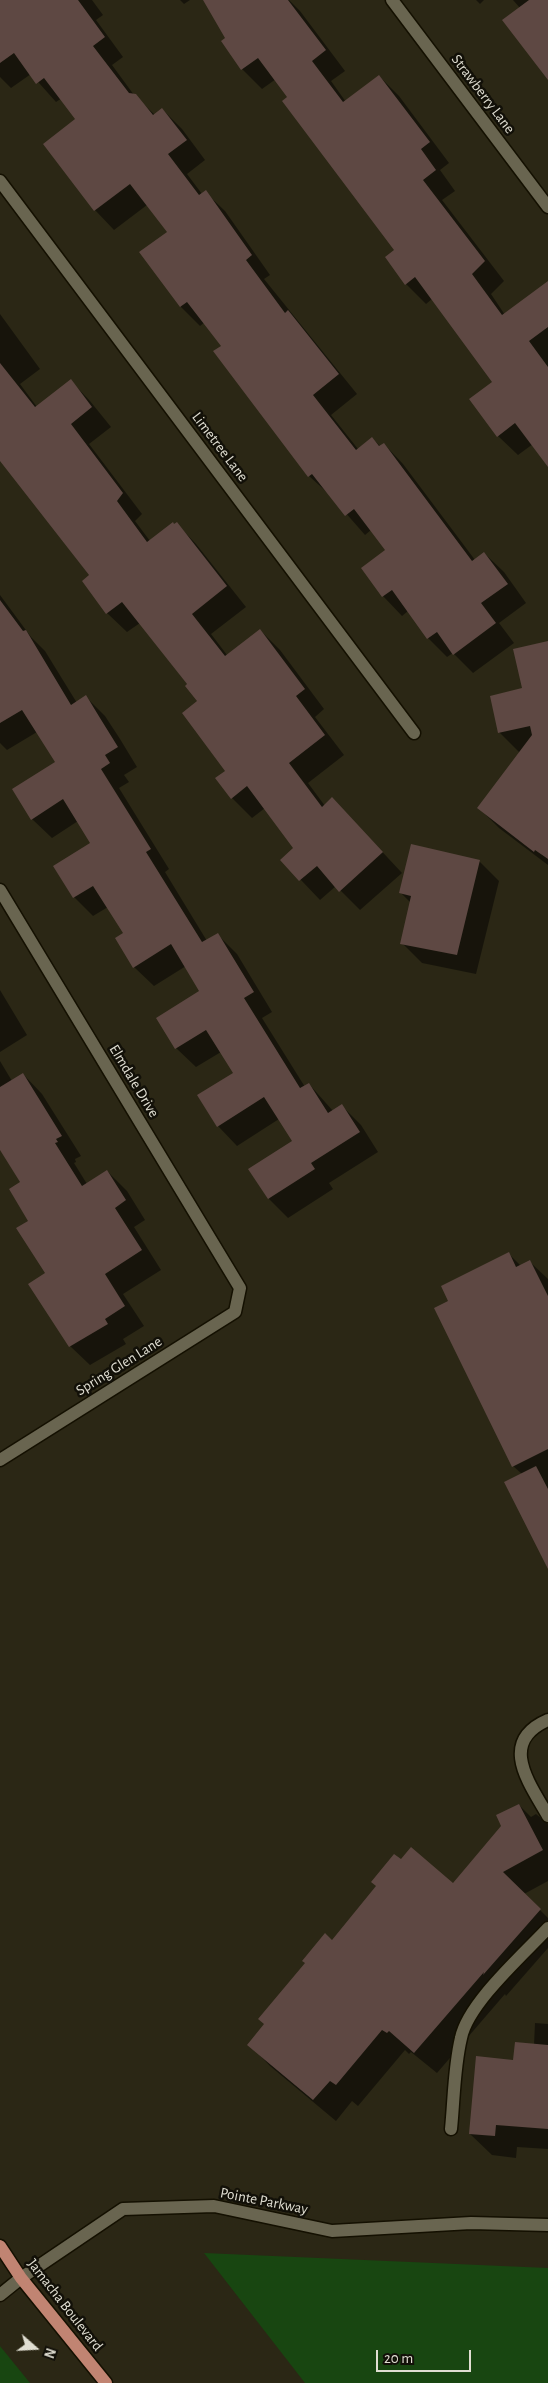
<!DOCTYPE html>
<html>
<head>
<meta charset="utf-8">
<style>
  body { margin:0 }
  #map { position:relative; width:548px; height:2383px; overflow:hidden; background:#2b2715; font-family:"Alegreya Sans",sans-serif }
  canvas { display:block }
  .north { position:absolute; left:10px; top:2323px; width:50px; height:50px; -webkit-text-stroke:4px #121008; paint-order:stroke; rotate:109deg; font-size:14px; font-weight:700; line-height:20px; text-align:center; color:#e0ded2 }
  .north::after { content:''; display:block; margin:auto; width:18px; height:22px; background:#e0ded2; clip-path:polygon(50% 0,100% 100%,50% 72%,0 100%) }
  .scale { position:absolute; left:376px; top:2350px; width:95px; height:22px; box-sizing:border-box; border:2px solid #e0ded2; border-top:0; padding-left:6px; font-size:15px; line-height:18px; white-space:nowrap; color:#e0ded2; -webkit-text-stroke:4px #121008; paint-order:stroke }
</style>
</head>
<body>
<div id="map">
<canvas width="548" height="2383"></canvas>
<div class="north">N</div>
<div class="scale">20 m</div>
</div>
<script>
const g = document.querySelector('canvas').getContext('2d');
g.lineJoin = 'round';
function paint(path, color) { g.fillStyle = color; g.fill(path, 'evenodd'); }
function strokePath(path, color, width, dash) { g.strokeStyle = color; g.lineWidth = width; g.lineCap = dash ? 'butt' : 'round'; g.setLineDash(dash || []); g.stroke(path); }
function label(font, color, halo, rows, align = 'center') {
  g.font = font + ' "Alegreya Sans",sans-serif'; g.lineWidth = 5; g.setLineDash([]); g.textBaseline = 'middle'; g.strokeStyle = halo; g.fillStyle = color; for (const [text, x, y, turn = 0] of rows) {
    g.save(); g.translate(x, y); g.rotate((+turn || 0) * Math.PI / 180); g.textAlign = isNaN(turn) ? turn : align; if (halo) g.strokeText(text, 0, 0); g.fillText(text, 0, 0); g.restore();
  }
}
paint(new Path2D(`
  M204,2253L548,2268V2383H305Z
  M0,2346L30,2383H0Z`), '#184611');
paint(new Path2D(`
  M0,0H92L103,15L96,20L123,57L112,65L134,95L155,115L162,109L182,129L205,160L187,174L202,194L205,192L225,211L270,275L264,279L357,394L331,415L358,449L372,438L381,447L384,444L403,464L475,560L484,553L504,572L526,603L499,623L514,643L473,673L453,653L447,657L428,638L408,611L402,616L383,596L363,569L387,551L371,530L365,535L330,495L309,476L215,352L223,346L205,322L200,326L181,307L141,252L168,232L147,205L114,230L95,210L45,144L77,119L62,98L56,102L31,74L11,88L0,77Z
  M180,0H190L184,4Z
  M204,0H289L300,11L345,71L331,81L346,102L379,76L399,96L449,163L440,170L455,191L442,200L504,281L491,294L505,315L548,298V460L533,444L518,455L498,436L494,382L432,299L426,304L406,284L386,258L396,250L276,79L262,89L242,69L222,42L227,38Z
  M476,0H484L480,4Z
  M513,0H548V78L520,8Z
  M0,314L40,369L20,384L37,407L71,381L90,401L111,427L89,444L142,514L135,521L150,541L177,524L196,544L246,607L211,634L227,655L260,630L280,650L324,709L315,717L344,755L308,783L325,806L332,798L402,873L360,910L336,886L320,900L282,860L295,848L265,808L252,818L232,798L217,778L227,771L199,702L188,685L140,623L127,632L107,613L90,576L0,459Z
  M0,595L31,637L45,651L77,703L86,697L105,716L120,739L137,767L124,775L129,782L119,788L169,869L165,872L207,941L217,934L237,954L272,1012L262,1018L305,1087L309,1084L333,1111L342,1106L361,1125L378,1152L329,1183L333,1189L288,1218L269,1199L293,1141L279,1119L237,1146L218,1126L235,1074L221,1052L196,1067L176,1048L201,992L186,966L154,986L134,967L125,934L108,907L93,916L74,897L92,843L78,821L52,838L32,819L56,762L37,732L7,750L0,743Z
  M548,642V865L499,828L479,808L520,753L499,732Z
  M479,861L499,881L476,974L422,963L402,943L411,903L401,893Z
  M0,990L27,1035L0,1052Z
  M0,1061L12,1081L23,1074L42,1094L81,1156L75,1159L76,1162L74,1163L87,1184L107,1171L127,1191L145,1220L134,1227L161,1270L123,1294L144,1326L123,1339L126,1344L90,1365L70,1346L30,1221L21,1182L0,1149Z
  M508,1253L521,1266L530,1262L548,1279V1566L522,1474L513,1466L449,1301Z
  M519,1805L531,1817L536,1814L548,1824V1881L524,1894L548,1918V1948L506,1996L505,1994L437,2073L411,2052L409,2054L405,2050L358,2106L352,2101L336,2121L270,2066L249,2044L401,1861L454,1884Z
  M535,2023L548,2024V2149L517,2147L516,2158L492,2155L470,2134L514,2062L534,2045Z`), '#0007');
paint(new Path2D(`
  M0,0H78L105,37L93,46L129,93L136,94L153,115L162,108L187,140L168,154L199,195L206,190L252,255L246,260L285,313L288,310L339,374L313,395L356,450L372,437L379,446L384,443L472,561L484,552L508,584L481,603L496,623L453,655L437,632L427,639L392,590L382,597L361,568L385,550L354,509L345,516L312,474L308,477L213,351L221,346L187,302L180,307L139,252L167,232L130,184L94,211L43,144L75,119L44,78L36,84L14,53L0,63Z
  M203,0H288L326,50L312,61L343,102L379,75L430,142L421,149L436,170L423,180L485,261L472,274L502,315L548,281V327L529,341L548,367V467L515,423L497,437L469,399L492,382L415,277L405,285L385,257L394,250L282,101L287,97L258,58L241,70L221,41L225,38Z
  M529,0H548V80L502,20Z
  M0,363L35,407L71,379L92,407L71,424L123,493L117,501L147,542L173,522L174,524L177,522L227,586L192,614L225,656L260,629L305,689L296,696L325,735L289,763L322,807L332,797L383,852L339,892L317,866L299,881L280,860L293,848L247,786L231,799L215,778L225,771L182,713L197,701L185,686L187,684L122,602L106,614L82,581L89,575L0,461Z
  M0,600L23,631L26,630L71,705L86,695L100,718L118,747L105,755L110,763L101,769L151,849L146,852L202,942L218,933L254,992L244,998L300,1088L309,1083L328,1113L342,1104L360,1132L311,1163L315,1169L268,1199L248,1169L292,1141L264,1097L217,1127L197,1095L233,1073L206,1030L175,1049L156,1018L199,991L171,944L133,968L115,938L123,933L93,886L73,898L53,866L90,843L63,799L31,820L12,789L55,762L22,710L0,723Z
  M548,641V859L535,850L534,852L477,808L532,735L530,726L498,733L490,696L522,688L513,649Z
  M411,844L480,860L457,955L400,944L411,896L399,893Z
  M23,1073L62,1136L56,1139L58,1142L55,1143L82,1186L107,1170L126,1200L115,1208L142,1250L105,1274L125,1306L105,1319L108,1324L69,1347L28,1284L45,1273L16,1228L28,1221L9,1189L20,1182L0,1150V1087Z
  M509,1252L516,1267L530,1260L548,1296V1449L512,1467L434,1308L448,1301L441,1286Z
  M536,1466L548,1489V1569L504,1482Z
  M519,1804L543,1850L503,1872L541,1909L483,1975L484,1972L414,2053L389,2031L387,2033L382,2030L336,2085L330,2081L313,2100L247,2045L264,2024L258,2019L305,1963L302,1961L325,1933L332,1940L376,1886L371,1882L394,1854L401,1859L411,1847L453,1883L501,1826L496,1815Z
  M515,2042L548,2045V2129L496,2125L495,2136L469,2134L476,2056L513,2060Z`), '#5e4843');
const minor = new Path2D(`
  M392,0L548,207
  M0,181L414,733
  M0,890L240,1288L235,1312L0,1460
  M548,1720C497,1742 530,1784 548,1816
  M451,2129C454,2099 454,2067 461,2038C468,2003 524,1954 548,1928`);
const tertiary = new Path2D(`
  M0,2295L21,2278L123,2209L214,2206L332,2231L471,2223L548,2225`);
const primary = new Path2D(`
  M0,2246L21,2278L106,2383`);
strokePath(minor, '#141001', 15);
strokePath(tertiary, '#141001', 15);
strokePath(primary, '#141001', 15);
strokePath(minor, '#696550', 12);
strokePath(tertiary, '#696550', 12);
strokePath(primary, '#c18472', 12);
label('15px', '#e0ded2', '#121008', [
  ["Strawberry Lane",483,94,53],
  ["Limetree Lane",220,447,53],
  ["Elmdale Drive",134,1081,59],
  ["Spring Glen Lane",119,1366,-32],
  ["Pointe Parkway",264,2201,11],
  ["Jamacha Boulevard",65,2305,52]
]);
</script>
</body>
</html>
